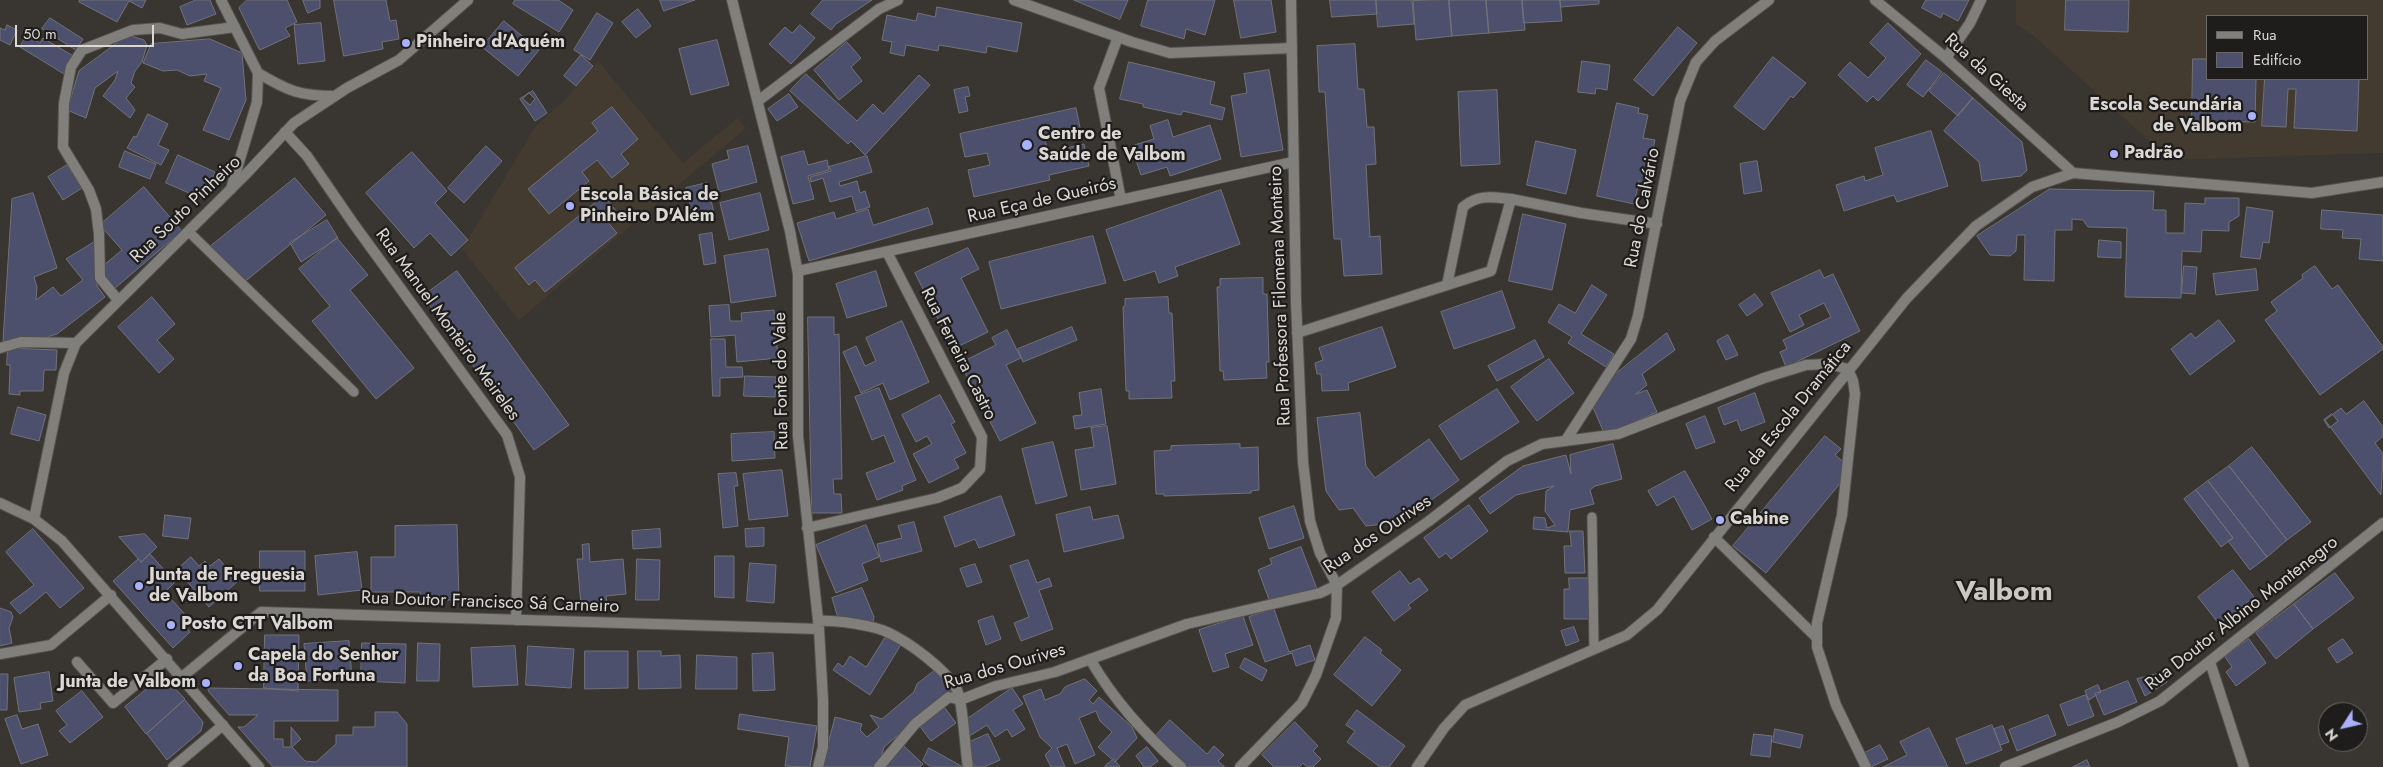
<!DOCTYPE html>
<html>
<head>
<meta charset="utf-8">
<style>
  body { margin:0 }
  #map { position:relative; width:2383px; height:767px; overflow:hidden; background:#393530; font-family:Jost,sans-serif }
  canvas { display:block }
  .legend { position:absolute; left:2206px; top:15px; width:162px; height:65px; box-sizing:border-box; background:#1f1d1b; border:1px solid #6a6865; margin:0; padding:6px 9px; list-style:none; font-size:15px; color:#dbd8d5 }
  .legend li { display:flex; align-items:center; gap:10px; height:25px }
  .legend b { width:25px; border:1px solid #6a6865 }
  .north { position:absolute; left:2318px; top:702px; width:50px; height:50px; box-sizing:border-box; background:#1f1d1b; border:1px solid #6a6865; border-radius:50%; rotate:235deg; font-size:14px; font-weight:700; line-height:20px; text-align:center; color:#dbd8d5 }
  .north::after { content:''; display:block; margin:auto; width:18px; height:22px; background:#a9b0fc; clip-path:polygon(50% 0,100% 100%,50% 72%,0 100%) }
  .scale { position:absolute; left:15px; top:25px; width:139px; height:22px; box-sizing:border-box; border:2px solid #dbd8d5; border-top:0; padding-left:6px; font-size:15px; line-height:18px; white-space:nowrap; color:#dbd8d5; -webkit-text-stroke:4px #1f1d1b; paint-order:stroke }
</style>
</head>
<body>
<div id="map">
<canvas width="2383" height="767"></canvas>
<ul class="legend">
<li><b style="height:6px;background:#817f7c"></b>Rua</li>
<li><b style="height:14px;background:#4d506d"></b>Edifício</li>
</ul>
<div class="north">N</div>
<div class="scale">50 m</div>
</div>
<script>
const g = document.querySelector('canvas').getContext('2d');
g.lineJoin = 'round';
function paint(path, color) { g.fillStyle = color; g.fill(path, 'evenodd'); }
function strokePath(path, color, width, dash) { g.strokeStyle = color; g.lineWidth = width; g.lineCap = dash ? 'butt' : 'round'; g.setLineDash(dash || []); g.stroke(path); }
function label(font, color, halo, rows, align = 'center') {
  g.font = font + ' Jost,sans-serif'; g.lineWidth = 4.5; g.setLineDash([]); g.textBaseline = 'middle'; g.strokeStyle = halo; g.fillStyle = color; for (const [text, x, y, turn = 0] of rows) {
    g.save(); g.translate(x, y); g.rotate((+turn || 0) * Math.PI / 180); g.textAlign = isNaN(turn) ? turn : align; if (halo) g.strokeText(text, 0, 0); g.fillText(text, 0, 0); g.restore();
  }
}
paint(new Path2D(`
  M2016,0H2383V153L2170,160L2034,36L2016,24ZM2207,16H2367V79H2207Z
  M598,61L683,163L738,118L746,128L519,320L462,249L535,127L564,101Z`), '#433b30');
const building = new Path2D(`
  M80,0H146L142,8L129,1L117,22L79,2Z
  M196,0H210L216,14L187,25L180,7Z
  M247,0H287L297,22L285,28L290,36L260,50L259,49L239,8Z
  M303,0H320V8L308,13Z
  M334,0H386L390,21L396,20L399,39L382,42L383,49L344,56Z
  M515,0H558L573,10L559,32L513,4Z
  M660,0H695L664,11Z
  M823,0H872L836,24L831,30L811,14Z
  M1074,0H1128L1120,19Z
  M1148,0H1215L1205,35L1186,29L1184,39L1141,26Z
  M1234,0H1271L1276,32L1241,38Z
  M1330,0H1376L1377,14L1332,17Z
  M1376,0H1412L1414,24L1378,27Z
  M1449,0H1486L1489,33L1452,36Z
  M1449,0L1452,36L1416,40L1413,1Z
  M1486,0H1522L1525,30L1489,33Z
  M1522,0H1560L1562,21L1524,23Z
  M1560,0H1599V4L1561,7Z
  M1926,0H1969L1958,21L1943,13L1941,18L1922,8Z
  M2066,0H2129L2128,32L2065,30Z
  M937,7L1022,23L1017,52L987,46L986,53L939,45L938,51L906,45L904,56L890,53L892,42L882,40L887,15L916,21L918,13L935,17Z
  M638,9L651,26L636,38L622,22Z
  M597,13L613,23L590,60L574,50Z
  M50,18L83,39L76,50L42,29Z
  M504,21L539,50L518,76L482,47Z
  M321,23L325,61L298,64L294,25Z
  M1888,23L1921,54L1878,101L1873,96L1867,102L1838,75L1850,62L1868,78L1886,58L1870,43Z
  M7,25L17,30L10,45L0,40V28L5,30Z
  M800,25L815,38L791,64L769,44L785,27L792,33Z
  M1678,27L1697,43L1653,96L1634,80Z
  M27,35L40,43L43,38L75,57L64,74L20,47Z
  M128,35L144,40L147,45L142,62L135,71L131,83L135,87L126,98L135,110L130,118L103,96L115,80L118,71L95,88L86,118L67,110L79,71Z
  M210,39L242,53L246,100L229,140L203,130L221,88L204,81L207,74L190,76L177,70L163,71L143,63L151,44Z
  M717,40L729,85L691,95L679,49Z
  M847,42L861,58L851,67L862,81L839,100L814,70Z
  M1355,44L1358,89H1364L1367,127H1374L1376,164L1366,165L1370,237L1380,236L1382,274L1344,276L1341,239H1334L1325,92H1319L1317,46Z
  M581,55L593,66L576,86L564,76Z
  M1773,57L1806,83L1793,98L1791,96L1764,130L1734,107Z
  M2193,59H2207V79H2256L2255,122L2192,121Z
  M1926,60L1942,72L1923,97L1907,85Z
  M1582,61L1610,65L1607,90L1596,88L1595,94L1578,92Z
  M1129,62L1215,82L1210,104L1225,108L1222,120L1183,111L1181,115L1143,107V104L1120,99Z
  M1269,70L1283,150L1241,157L1231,96L1247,93L1244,74Z
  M1944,73L1973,98L1958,116L1929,91Z
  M806,74L857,121L873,104L883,114L919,75L930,85L865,155L851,141L848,144L790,91Z
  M2265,79H2359L2357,131L2294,128L2296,89H2288L2286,127L2262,126Z
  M968,87L970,96L965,97L968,111L959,113L954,90Z
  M1497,90L1500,164L1461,166L1458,92Z
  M533,91L547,113L535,121L520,99Z
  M529,93L535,99L530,105L523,99Z
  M789,94L798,107L777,121L768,109Z
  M1973,98L2022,142L2027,170L2021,176L1982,181L1979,162L1944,131Z
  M1617,103L1639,108L1638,113L1648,115L1643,138L1655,140L1646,182L1639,181L1634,204L1597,196Z
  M612,107L638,139L621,154L629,164L612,178L597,160L582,172L589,181L549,214L528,189L598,131L592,123Z
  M1076,108L1081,132L1045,140L1048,152L1084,144L1089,166L1049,175L1050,180L974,197L968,170L990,165L987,153L965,157L960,134Z
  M148,114L168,124L158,145L169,150L161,165L127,148L134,136L136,137Z
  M1168,120L1173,137L1210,125L1221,159L1170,176L1167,167L1141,175L1131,146L1154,139L1150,126Z
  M1931,131L1948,186L1897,202L1894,195L1844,211L1836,185L1864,176L1865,181L1883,175L1875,148Z
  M1536,141L1576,150L1566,194L1527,185Z
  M486,146L502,161L464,203L448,188Z
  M748,146L757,182L719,192L712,164L729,159L727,151Z
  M125,151L156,164L150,179L119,167Z
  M804,151L808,165L827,160L829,170L808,176L814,199L793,204L781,157Z
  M412,152L447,191L435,203L468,240L451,256L430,233L414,248L366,193Z
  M178,155L215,172L203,199L166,183Z
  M867,156L872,172L839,182L840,186L857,181L860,193L865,191L870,207L856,211L852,196L830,202L823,178L811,182L810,177L831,171L829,167Z
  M1757,161L1762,191L1744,194L1740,164Z
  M67,165L82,188L63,200L48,177Z
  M295,178L326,215L242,284L211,246Z
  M707,183L715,217L694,222L686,188Z
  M144,187L182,231L114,289L98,270L122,250L100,225Z
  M2050,189L2154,191L2153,210H2166V233H2184L2185,203L2205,204V198H2239V216L2229,222V231L2202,230L2201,252L2182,251L2181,298L2125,297L2127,228L2088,227L2083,220L2072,219V230H2055L2054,281L2024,280L2025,235H2017L2016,251L2010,256L1990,255L1977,236Z
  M1221,190L1240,244L1175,267L1178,276L1159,283L1155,271L1124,281L1106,230Z
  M33,193L57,268L34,277L37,287L36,300L53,287L61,296L83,280L66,259L97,240L99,248L97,286L105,297L57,334L30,342L3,341L12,199Z
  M760,193L769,230L729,240L720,203Z
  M604,196L616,211L606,220L617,233L545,292L535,280L529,285L515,268Z
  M2247,207L2273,211L2269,243L2263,242L2260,259L2241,257Z
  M928,208L933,224L809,261L797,223L834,212L836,219L868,209L873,225Z
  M2322,210L2383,215V261L2359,259L2361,239L2342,238L2343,230L2321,229Z
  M1523,214L1566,224L1552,290L1509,281Z
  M327,220L338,238L301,262L290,243Z
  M712,233L716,263L704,265L699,235Z
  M1093,236L1106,283L1001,309L989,262Z
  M337,238L368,275L350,290L414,368L376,399L312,321L330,306L299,269Z
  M2099,240L2121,242V258L2098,257Z
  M968,248L979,269L961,278L988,332L953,349L915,273Z
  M768,249L776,296L731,303L724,256Z
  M2184,266L2197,267L2195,294L2182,293Z
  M2315,266L2332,289L2338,285L2383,347V349L2320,395L2265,320L2277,311L2271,302L2303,278L2302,275Z
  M2256,269L2258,290L2216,295L2213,274Z
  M1820,270L1824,278L1833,274L1860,331L1786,367L1780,352L1787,349L1783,340L1831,317L1824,303L1799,315L1804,325L1790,332L1771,293Z
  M457,271L569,425L534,450L423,296Z
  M876,271L887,306L847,318L836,284Z
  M1263,278V294H1267L1269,362H1266L1267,378L1224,380L1223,371H1220L1217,287H1220V279Z
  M1592,285L1607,295L1581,334L1614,354L1606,367L1568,343L1572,337L1548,322L1559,304L1575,313Z
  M1502,291L1515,328L1454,349L1441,312Z
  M1755,294L1763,305L1747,316L1739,305Z
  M152,297L175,324L157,340L174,359L159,373L118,327Z
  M1168,297L1169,313H1172L1175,381H1171L1172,398L1129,399V391H1126L1123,307L1125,306V299Z
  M729,305L730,321H742L741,313L774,310L778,358L737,362L735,335L711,337L709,306Z
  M808,317H834V335L839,334L842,479H833L834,494H841L842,513H812Z
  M2219,320L2235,341L2190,375L2171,349L2191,333L2195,338Z
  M902,321L929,382L890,400L883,383L861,393L843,352L856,346L865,366L876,361L866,338Z
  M1072,327L1077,340L1023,362L1018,349Z
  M1382,327L1396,367L1348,383L1349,390L1322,391L1321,374H1317L1315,363L1323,360L1319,348Z
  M1007,330L1021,358L1006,365L1036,423L1000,441L960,363L996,345L992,338Z
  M1667,333L1675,350L1642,374L1647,385L1636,394L1647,390L1657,412L1605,435L1588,396Z
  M1728,335L1738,355L1726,360L1717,341Z
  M711,339H725L726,367H742L743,377L720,378V396H713Z
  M1535,340L1544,357L1497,381L1488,366Z
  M8,348L57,350L56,370H44L43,391H20V395L9,394L10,365H7Z
  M1549,359L1574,393L1537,421L1511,387Z
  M745,376L776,377L775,397L744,396Z
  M879,388L916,480L902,486L903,490L877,500L866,473L895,462L884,435L872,440L855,397Z
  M1101,389L1106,424L1075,429L1073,416L1082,415L1079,393Z
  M1497,389L1519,422L1461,460L1439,426Z
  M1755,393L1765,422L1741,431L1737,420L1724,425L1718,408Z
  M940,395L955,422L951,424L966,453L954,459L959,468L929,483L913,454L932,444L927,436L916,442L902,415Z
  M2364,401L2383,427V436L2375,443L2383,454L2381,495L2325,420L2341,408L2346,414Z
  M18,407L46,415L39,441L11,434Z
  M1360,413L1366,466L1375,478L1429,439L1459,480L1401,522L1366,526L1353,508L1339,510L1326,491L1317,418Z
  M2332,414L2338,421L2329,428L2324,420Z
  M1705,416L1715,442L1696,449L1686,424Z
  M1107,426L1116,484L1081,490L1075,450L1094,447L1091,428Z
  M774,432L775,458L732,461L731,434Z
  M1825,436L1841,449L1835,455L1852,469L1766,573L1733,546Z
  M1053,442L1067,496L1036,504L1022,449Z
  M1240,444V448L1258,447L1259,490L1251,491V493L1164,496V494H1156L1154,451L1171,450V446Z
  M1613,444L1622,479L1595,486L1590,490L1594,504L1570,510L1568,532L1533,529L1534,517L1545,518L1547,528L1555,525L1545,511L1546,491L1554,486L1516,495L1490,514L1479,498L1523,466L1566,455L1571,474L1570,455Z
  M2252,447L2311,522L2287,540L2229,466Z
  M2229,466L2287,540L2267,557L2208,481Z
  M782,470L788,516L749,520L743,474Z
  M1685,471L1712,519L1692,530L1674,496L1657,506L1648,491Z
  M736,473L738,486H734L738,526L723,528L718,474Z
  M2208,481L2267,557L2250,570L2228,541L2233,538L2196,490Z
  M2196,490L2233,538L2221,547L2184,499Z
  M1001,496L1015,535L979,548L975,539L955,547L944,517Z
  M1469,505L1488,531L1451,559L1446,553L1439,558L1424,538Z
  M1294,506L1304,538L1269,549L1259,518Z
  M1090,507L1093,520L1118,515L1124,538L1064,552L1056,515Z
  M165,515L191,518L188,539L163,536Z
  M914,522L922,551L881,562L877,544L902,538L898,526Z
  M457,525L459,600H421L420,592H371V557H395V526Z
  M866,525L879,557L862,564L868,580L836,593L816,545Z
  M764,528V546L746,547L745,529Z
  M33,529L84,588L60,608L46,592L20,614L10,603L34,585L6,552Z
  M660,529L661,547L633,549L632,531Z
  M1570,531H1583L1585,573H1565L1564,546H1571Z
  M145,534L157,547L141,562L119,537Z
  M589,544L590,562L623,559L626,594L606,596L607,603L581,605L577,559H583L582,545Z
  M1301,547L1317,589L1270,602L1258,570L1272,564L1270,559Z
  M260,551H305V591H260Z
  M357,552L362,590L318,595L315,556Z
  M150,554L175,582L165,592L188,618L182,622L190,632L173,648L113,581L138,559L141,562Z
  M715,556H734V598L715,597Z
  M191,557L199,566L205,561L210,566L219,559L238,581L209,607L177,570Z
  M637,559L660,560L659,600H636Z
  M1028,560L1037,583L1049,578L1052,586L1039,590L1053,629L1021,641L1014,623L1029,617L1010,566Z
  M750,563L776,565L774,603L747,601Z
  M975,564L982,582L967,587L960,569Z
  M2233,570L2254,597L2219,624L2198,597Z
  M1400,571L1410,584L1419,578L1428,590L1408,605L1411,608L1394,621L1372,592Z
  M2335,573L2354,598L2313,629L2294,604Z
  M1569,578H1593L1594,619H1564V589H1569Z
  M862,588L874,617L872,626L838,618L832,598Z
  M2294,604L2313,629L2276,659L2256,633Z
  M0,608L11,612L13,617L9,628L12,643L0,646Z
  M1274,609L1289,652L1310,645L1315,660L1296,666L1292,653L1265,662L1249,617Z
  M993,616L1001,639L986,645L978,621Z
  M1243,616L1253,645L1225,654L1229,667L1213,672L1199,630Z
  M1574,627L1579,641L1566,646L1561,631Z
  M265,635H299L298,691L264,688Z
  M1365,637L1382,650L1380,653L1401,670L1372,706L1334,675Z
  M885,638L902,643L870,695L833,670L838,663L843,667L850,656L866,667Z
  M2249,639L2266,663L2236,686L2226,672L2232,667L2225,657Z
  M2343,639L2353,653L2337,663L2328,649Z
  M349,641L352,678L307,681L304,644Z
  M362,643L406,644L405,683L361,681Z
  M418,643L440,644L439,681H417Z
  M515,646L518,685L473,687L471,648Z
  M528,646L574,649L571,688L526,685Z
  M585,651H628V688L585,689Z
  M638,651H661V656L680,655L681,688L639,689Z
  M773,653L775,690L753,691L752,654Z
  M697,655L737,657V689H696Z
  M1245,658L1267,670L1262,681L1240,668Z
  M937,669L953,689L884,747L880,761L874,767H822L835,717L862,724L860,730L867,737L879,727L870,715L882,719L914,692L917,684Z
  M49,672L53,701L40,703L41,709L19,712L14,678Z
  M2161,673L2167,682L2145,696L2137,679Z
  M0,674H8L7,710H0Z
  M159,679L167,680L185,699L146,734L125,707Z
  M1085,679L1097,691L1089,700L1093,704L1099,697L1132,727L1137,738L1115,762L1098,747L1112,732L1100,721L1096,711L1079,718L1095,755L1075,764L1067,744L1057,748L1065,767H1051L1045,755L1052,748L1040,737L1023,696L1041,689L1045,700L1060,694L1065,687Z
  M2128,681L2137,702L2104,715L2095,694Z
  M2098,685L2101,692L2089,700L2085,691Z
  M208,688L338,690V721H274V739H283V747H291V727L301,739L292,747L305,761L316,762L336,744V735H353V727H375V712H397L407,724V767H273L238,727H244L258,715H229L209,692Z
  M1012,688L1023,704L1013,710L1025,729L1012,737L1007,729L995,737L987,725L968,737L963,722Z
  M82,691L103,717L70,743L59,731L67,725L56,711Z
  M2086,695L2094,716L2068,726L2060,705Z
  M185,700L203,722L201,731L167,760L147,734Z
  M944,707L956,723L931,741L919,725Z
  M1357,710L1405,746L1389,767H1380L1347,742L1355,731L1346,725Z
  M740,714L817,726L810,767L785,766L789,737L738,729Z
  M17,715L22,729L38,724L48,755L21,764L5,719Z
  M2048,715L2056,735L2017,751L2009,730Z
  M1170,720L1207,754L1214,746L1224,755L1218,761L1225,767H1184L1152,740Z
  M1295,722L1318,746L1313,751L1321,759L1313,767H1307L1303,763L1299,767H1274L1262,755Z
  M1992,725L2002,750L1966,764L1956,739Z
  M2003,726L2009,742L2000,745L1994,729Z
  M1929,728L1948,767H1883L1907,755L1900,742Z
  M1775,729L1803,735L1800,748L1773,742Z
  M988,734L1000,760L984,767H975L965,744Z
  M1754,734L1772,736L1770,757L1751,755Z
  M1880,745L1888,759L1871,767L1863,754Z
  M904,746L923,764L920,767H885Z
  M1147,747L1158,761L1150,767H1144L1136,756Z
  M929,748L963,767H931L923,761Z
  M1114,759L1120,767H1106L1105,766Z
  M2087,760L2090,767H2073Z`);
paint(building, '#4d506d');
strokePath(building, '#717279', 1);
const service = new Path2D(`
  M189,232L354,392
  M1592,517L1594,649`);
const minor = new Path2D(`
  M221,0L258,73L257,102L231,189
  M732,0L790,231L798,274V436L819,629L823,700V747L818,767
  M1014,0L1132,42L1170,53L1292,48
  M1118,37L1099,88L1121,200
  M1946,58L1970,23L1981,0
  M258,73C288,91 300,96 335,96
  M758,101L879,9L898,0
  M285,132L307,156L353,223L507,435L520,477L516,620
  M798,271L1293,162
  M1447,285L1463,207C1478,194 1492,197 1511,199
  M118,300L100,278L99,234L96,209L89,190L63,147L64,103L71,67L82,50L133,30L160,28L182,34L235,27
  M1297,333L1491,271L1511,199L1581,213L1657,224
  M0,348L21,342L76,343
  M1566,440L1631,339L1638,316L1680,101L1696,62L1715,41L1769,0
  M807,528L937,498L962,488L980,469L982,437L887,252
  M1714,537L1817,638
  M818,621C835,620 874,625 889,633C910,643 944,668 956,688C963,699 965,750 968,767
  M0,654L51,645L111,595
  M1090,659C1114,701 1145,734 1181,767
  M77,662L113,703L167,659
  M2210,662L2244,767
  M182,677L261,612L819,629
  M173,767L223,725
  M879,767L915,724L949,697L960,700L996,686L1055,672L1187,624L1320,593L1337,585L1429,521L1507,461L1542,444L1618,434L1764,378L1806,365L1828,364L1848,369L1853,381L1855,394L1842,515L1817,623V647L1836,705L1866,767
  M1240,767L1302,703L1316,675L1336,618L1337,585L1320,553L1310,521L1303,462L1296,302L1291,0
  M2005,767L2118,722L2160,701L2383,523`);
const tertiary = new Path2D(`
  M1875,0L1946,58L2073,173L2312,193L2383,182
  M0,503L34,519L62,541L259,767
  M34,519L64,373L76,343L246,174L294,123L347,88L399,60L468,0
  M1417,767L1444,728L1465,705L1627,635L1657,610L1906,299L1976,226L2032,187L2073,173`);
strokePath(service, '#56524e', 11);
strokePath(minor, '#56524e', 12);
strokePath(tertiary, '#56524e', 12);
strokePath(service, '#817f7c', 9);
strokePath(minor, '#817f7c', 10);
strokePath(tertiary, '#817f7c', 10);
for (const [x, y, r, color] of [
  [406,43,5,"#a9b0fc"],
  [2252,116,5,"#a9b0fc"],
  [1027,145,6,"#a9b0fc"],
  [2114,154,5,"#a9b0fc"],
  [570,206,5,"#a9b0fc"],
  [1720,520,5,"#a9b0fc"],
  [139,586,5,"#a9b0fc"],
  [171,625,5,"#a9b0fc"],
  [238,666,5,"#a9b0fc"],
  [206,683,5,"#a9b0fc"]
]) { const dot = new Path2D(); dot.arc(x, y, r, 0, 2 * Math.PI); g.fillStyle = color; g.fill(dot); strokePath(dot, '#1f1d1b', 2); }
label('bold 18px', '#dbd8d5', '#1f1d1b', [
  ["Pinheiro d'Aquém",416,43],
  ["Escola Secundária",2242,106,"right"],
  ["de Valbom",2242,127,"right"],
  ["Centro de",1038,135],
  ["Saúde de Valbom",1038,156],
  ["Padrão",2124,154],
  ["Escola Básica de",580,196],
  ["Pinheiro D'Além",580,217],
  ["Cabine",1730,520],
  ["Junta de Freguesia",149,576],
  ["de Valbom",149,597],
  ["Posto CTT Valbom",181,625],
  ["Capela do Senhor",248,656],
  ["da Boa Fortuna",248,677],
  ["Junta de Valbom",196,683,"right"]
], 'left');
label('18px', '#dbd8d5', '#1f1d1b', [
  ["Rua da Giesta",1986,73,42],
  ["Rua Eça de Queirós",1042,201,-13],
  ["Rua do Calvário",1643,208,-79],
  ["Rua Souto Pinheiro",186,210,-44],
  ["Rua Professora Filomena Monteiro",1281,296,-92],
  ["Rua Manuel Monteiro Meireles",447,325,54],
  ["Rua Ferreira Castro",958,354,63],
  ["Rua Fonte do Vale",782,381,-91],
  ["Rua da Escola Dramática",1789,417,-51],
  ["Rua dos Ourives",1378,535,-34],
  ["Rua Doutor Francisco Sá Carneiro",490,603,2],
  ["Rua Doutor Albino Montenegro",2242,614,-38],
  ["Rua dos Ourives",1005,667,-16]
]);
label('bold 28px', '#ccc7c1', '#1f1d1b', [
  ["Valbom",2004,593]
]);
</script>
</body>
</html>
